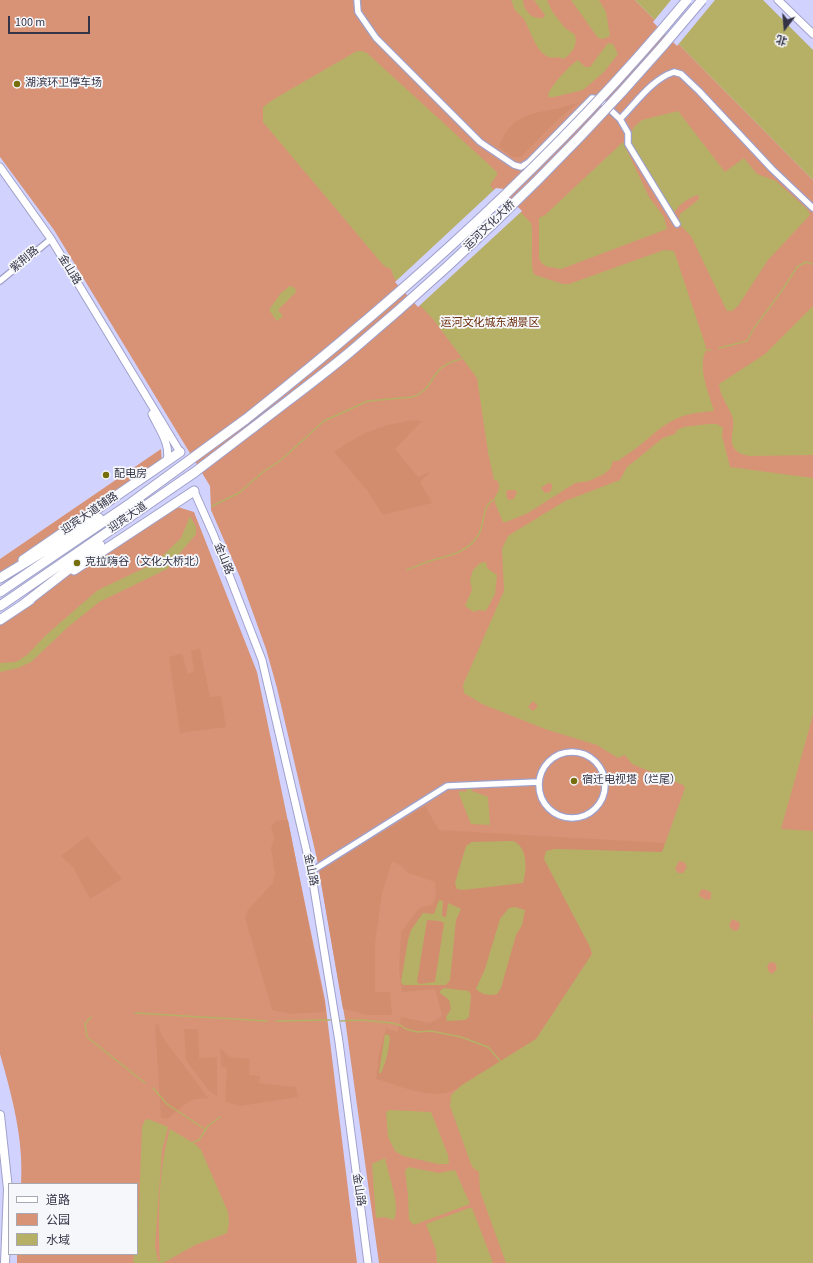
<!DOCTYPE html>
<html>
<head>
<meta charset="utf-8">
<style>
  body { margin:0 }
  #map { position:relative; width:813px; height:1263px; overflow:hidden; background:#d1d2fe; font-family:"Source Sans 3","Noto Sans SC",sans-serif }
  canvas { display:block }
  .legend { position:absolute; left:8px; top:1183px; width:130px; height:72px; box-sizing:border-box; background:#f6f7fb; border:1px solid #a8a9b3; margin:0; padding:5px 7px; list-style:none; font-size:12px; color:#343446 }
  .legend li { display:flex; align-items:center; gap:8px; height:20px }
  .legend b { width:20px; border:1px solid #a8a9b3 }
  .north { position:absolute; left:765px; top:8px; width:40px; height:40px; -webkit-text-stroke:3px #f6f7fb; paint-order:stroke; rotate:196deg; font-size:11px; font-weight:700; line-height:16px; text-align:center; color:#343446 }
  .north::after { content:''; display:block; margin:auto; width:14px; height:18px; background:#343446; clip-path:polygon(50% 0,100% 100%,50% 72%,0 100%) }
  .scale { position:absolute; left:8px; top:16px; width:82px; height:18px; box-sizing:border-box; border:2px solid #343446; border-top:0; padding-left:5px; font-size:12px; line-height:14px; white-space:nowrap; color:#343446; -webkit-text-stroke:3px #f6f7fb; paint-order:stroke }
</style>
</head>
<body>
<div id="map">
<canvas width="813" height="1263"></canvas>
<ul class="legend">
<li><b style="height:5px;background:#fff"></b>道路</li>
<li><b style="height:11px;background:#d89376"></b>公园</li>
<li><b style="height:11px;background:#b6b067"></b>水域</li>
</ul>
<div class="north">北</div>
<div class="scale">100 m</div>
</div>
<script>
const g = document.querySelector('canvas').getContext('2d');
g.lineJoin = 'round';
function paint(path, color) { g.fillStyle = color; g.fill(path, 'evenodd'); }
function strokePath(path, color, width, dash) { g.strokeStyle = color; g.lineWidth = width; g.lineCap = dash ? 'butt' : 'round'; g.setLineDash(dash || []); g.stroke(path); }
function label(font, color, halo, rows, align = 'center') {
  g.font = font + ' "Source Sans 3","Noto Sans SC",sans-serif'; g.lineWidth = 3.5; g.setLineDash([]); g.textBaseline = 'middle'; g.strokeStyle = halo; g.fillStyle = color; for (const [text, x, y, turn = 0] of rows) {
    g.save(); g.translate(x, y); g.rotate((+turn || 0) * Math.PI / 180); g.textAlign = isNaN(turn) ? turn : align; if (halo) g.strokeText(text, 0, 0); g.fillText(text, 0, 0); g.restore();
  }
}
paint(new Path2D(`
  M0,0H635L813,180V1263H379L345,1019L317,859L277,688L266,649L240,577L211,510L210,486L54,230L0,157Z
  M161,449L162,468L157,474L0,577V559Z
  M168,504L194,512L257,672L325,1000L357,1263H17V1254H137V1184H21C24,1140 12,1096 0,1054V618Z`), '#d89376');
paint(new Path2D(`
  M579,102L555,122L521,157H513L499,147C514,105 545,116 579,102Z
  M414,420L422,421L395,449L418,477L431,471L420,482L432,503L383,515L367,490L334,452C365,431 377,426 414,420Z
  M200,648L210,697L221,696L226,727L180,733L169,657L182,653L188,674L194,671L191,651Z
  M425,806L439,830L665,843L663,851L660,853L550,850L547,864L590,947L592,951L590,959L533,1043L462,1085C439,1105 402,1086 376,1079L379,1054L386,1028L398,1032L401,1017L430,1023L442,1016L435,989L402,992L399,970L401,932L420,907L432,905L436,896L435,882L408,873L401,866L392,861L382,894L375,944V992H390L392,1015H367L343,1009L319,871Z
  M288,820L326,1012L290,1014L272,1010L245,918L247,911L273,883L275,874L271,848L274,839L271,827L275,821Z
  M87,836L122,879L90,899L73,867L61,856Z
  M159,1024L160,1032L166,1042L209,1099C190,1095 181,1108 168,1119L161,1118L155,1025Z
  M184,1029H198L199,1058L217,1057V1096L208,1090L186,1060Z
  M220,1048L230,1057L250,1059L249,1075L260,1076L259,1083L296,1087L298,1097L240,1106L225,1102L227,1068L221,1067Z`), '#d28d6f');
paint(new Path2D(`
  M511,0H523C523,10 532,20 543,18L545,15L534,0H547L552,11L564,27L575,35C578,45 572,54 563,59L559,57C539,63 532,34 525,21C523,16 519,15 516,11C513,8 513,3 511,0Z
  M571,0H599L606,12L610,36L603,39L598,38Z
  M635,0H763L813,50V180Z
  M608,43L613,44L618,54L604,72L583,90L554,97H548C547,89 571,64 578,60L585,67H590Z
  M357,51H362L367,53L497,172V175L490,185L494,190L505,196L531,223C534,234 529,270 535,275L563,284H569L664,250L674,251L706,347V350C697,368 709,393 714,411C674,414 668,422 639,446C632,452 625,455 618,461H613L610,469L604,474L589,481L575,483L528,513L506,522H503L495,503V496C499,492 500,487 498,481L494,480L488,452L477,378L433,319L394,278L391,269L384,266L263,122V107L274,99ZM548,483L552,484V488L550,492L545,493L541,488ZM509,490H515L517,492L514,499L509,500L507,498L506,491Z
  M678,111L725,172L744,158L757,174L776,181L808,210L810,215L768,260L738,306L732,311H727L691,236L678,223L680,214L698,200L699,197L698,195C690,197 678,205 674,213L670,214L628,138L634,127L642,120Z
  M623,142L649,197L664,217L667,229L561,269C551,267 542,268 539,258V218L545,215Z
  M290,286L295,288L296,292L278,310L283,316L277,321L269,310L281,293Z
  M813,306V455L749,456C720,450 738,430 732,416C728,405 720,396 719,384L765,354Z
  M708,424H717L723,428L722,436L730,467L813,478V715L781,829L813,831V1013L812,1017L813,1020V1263H506L480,1191L479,1172L473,1168L471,1164L450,1106L451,1095L462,1085L536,1039L592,954L590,947L544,859L546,851L555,849L662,852L685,788L683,785L632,764L625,755L618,758L597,745L545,729L482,704L464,693L463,685L504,591L502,549L508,536L565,501L620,480L627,467L663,438L675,434L677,430L684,427ZM533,701L538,706L533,711L528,707ZM679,861L684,862L687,867L683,873H678L675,869ZM703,889L711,892V899L706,900L699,896L700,891ZM732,919L739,922L740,925L738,930L734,931L729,926ZM773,962L776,964L777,969L772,974L769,972L767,967L769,963Z
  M190,516L196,527V534L167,569L99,602L68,627L31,662L18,668L0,672V663L16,662L27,655L46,635L98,590L155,563L181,538Z
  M486,562L487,568L497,575L495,594L486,611L479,610L474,612L465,606L472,590L470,580L473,570L480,563Z
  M467,787L472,788V791L488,797L490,825L471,824L459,794V791L466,792Z
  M513,841C528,847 527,869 523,883L463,890L457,889L455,883L466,846L472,842Z
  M439,900L443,901L442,916L446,917L448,903L461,909L456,920L450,980L446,985H403L401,982L408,940L411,930L423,913L434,914ZM427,920L440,921L444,923L435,982L420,984L417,982Z
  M515,907L525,910L522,925L516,935L501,988L497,994C489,996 482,995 476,989L485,969L500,919L509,908Z
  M444,988L469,991L471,995L469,1017L465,1020L447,1021L446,1017L451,1009L449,1000L440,993V991Z
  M385,1034L390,1036C389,1049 386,1062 381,1073H379Z
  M390,1110L431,1112L448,1155L449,1164H438L403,1156L395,1151L388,1137L386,1112Z
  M148,1119L168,1127L162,1151L155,1246L158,1261H160C158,1218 158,1171 170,1129L195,1144L201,1150L228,1212L229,1223L227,1233L195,1245L163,1263H133L134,1254H137L142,1127L145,1120Z
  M385,1158C388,1175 401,1205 394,1220L384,1217L376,1218L372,1164Z
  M408,1167L439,1173L455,1170L470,1204L414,1225L409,1220L408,1195L405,1171Z
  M469,1208H472L493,1263H437L436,1250L426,1224Z`), '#b6b067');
paint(new Path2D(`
  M671,0H715L677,46L653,22Z
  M496,188L504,189L506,195L522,211L418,307L395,282Z`), '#d1d2fe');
strokePath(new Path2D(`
  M719,348L747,341L754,328L781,292L797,267L806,262L813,264
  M706,350H711
  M212,506L239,493L263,472L281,460L324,421L368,401L413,397C438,387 427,367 461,359
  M407,570C417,566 427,561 437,559C451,555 468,551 477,537C486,526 480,506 495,499
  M135,1013L267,1021
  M91,1017L85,1024L87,1037L145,1083
  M276,1021L330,1020
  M340,1021L362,1020L391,1023L400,1025L406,1029L417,1032L431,1031L461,1037L488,1047L501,1062
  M153,1088L167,1104L206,1130
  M193,1142L199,1140L208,1126L220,1117`), '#b6b067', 1.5);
const minor = new Path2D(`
  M357,0L358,12L376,38L480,142L514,165L521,167L529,162L592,98L599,99L620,119
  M677,224L628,144V133L620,119C636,103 652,79 674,72L681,74L699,91L772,169L813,208
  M0,281L51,239
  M539 785a33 33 0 1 1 66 0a33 33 0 1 1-66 0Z
  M311,870L315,869L447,786L538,782`);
const tertiary = new Path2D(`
  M778,0L813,34
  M0,167L51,239L180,452
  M152,414C159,429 171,444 167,461
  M194,491L214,536L262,660L311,870L339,1042L368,1263`);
const secondary = new Path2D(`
  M0,1115L8,1189L5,1263`);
const primary = new Path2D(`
  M23,560L180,452
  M74,570L194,491
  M0,620L30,600`);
const trunk = new Path2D(`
  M0,578L99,518
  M0,592L131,503L246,419
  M25,603L100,545
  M0,606L195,472L254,427`);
strokePath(minor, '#a0a1cb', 8);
strokePath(tertiary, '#a0a1cb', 9);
strokePath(secondary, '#a0a1cb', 10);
strokePath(primary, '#a0a1cb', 11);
strokePath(trunk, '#a0a1cb', 11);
strokePath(minor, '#fff', 5.5);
strokePath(tertiary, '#fff', 7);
strokePath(secondary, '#fff', 8);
strokePath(primary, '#fff', 9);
strokePath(trunk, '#fff', 9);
const trunkBridge = new Path2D(`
  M246,419C405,293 557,157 687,0
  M254,427C286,402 319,378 350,352C477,245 596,128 702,0`);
strokePath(trunkBridge, '#a0a1cb', 11, []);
strokePath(trunkBridge, '#fff', 9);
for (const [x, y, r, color] of [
  [17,84,4,"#766e0b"],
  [106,475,4,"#766e0b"],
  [77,563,4,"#766e0b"],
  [574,781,4,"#766e0b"]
]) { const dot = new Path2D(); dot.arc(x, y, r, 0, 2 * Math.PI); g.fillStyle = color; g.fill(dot); strokePath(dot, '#f6f7fb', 1.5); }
label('11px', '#343446', '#f6f7fb', [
  ["湖滨环卫停车场",25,84],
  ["配电房",114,475],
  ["克拉嗨谷（文化大桥北）",85,563],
  ["宿迁电视塔（烂尾）",582,781]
], 'left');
label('11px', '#343446', '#f6f7fb', [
  ["运河文化大桥",490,226,-44],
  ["紫荆路",25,260,-40],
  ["金山路",69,270,58],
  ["迎宾大道辅路",90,514,-34],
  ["迎宾大道",128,518,-35],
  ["金山路",223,559,68],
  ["金山路",310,870,79],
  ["金山路",358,1190,82]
]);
label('11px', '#6a2b09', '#f6f7fb', [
  ["运河文化城东湖景区",490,324]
]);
</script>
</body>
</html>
